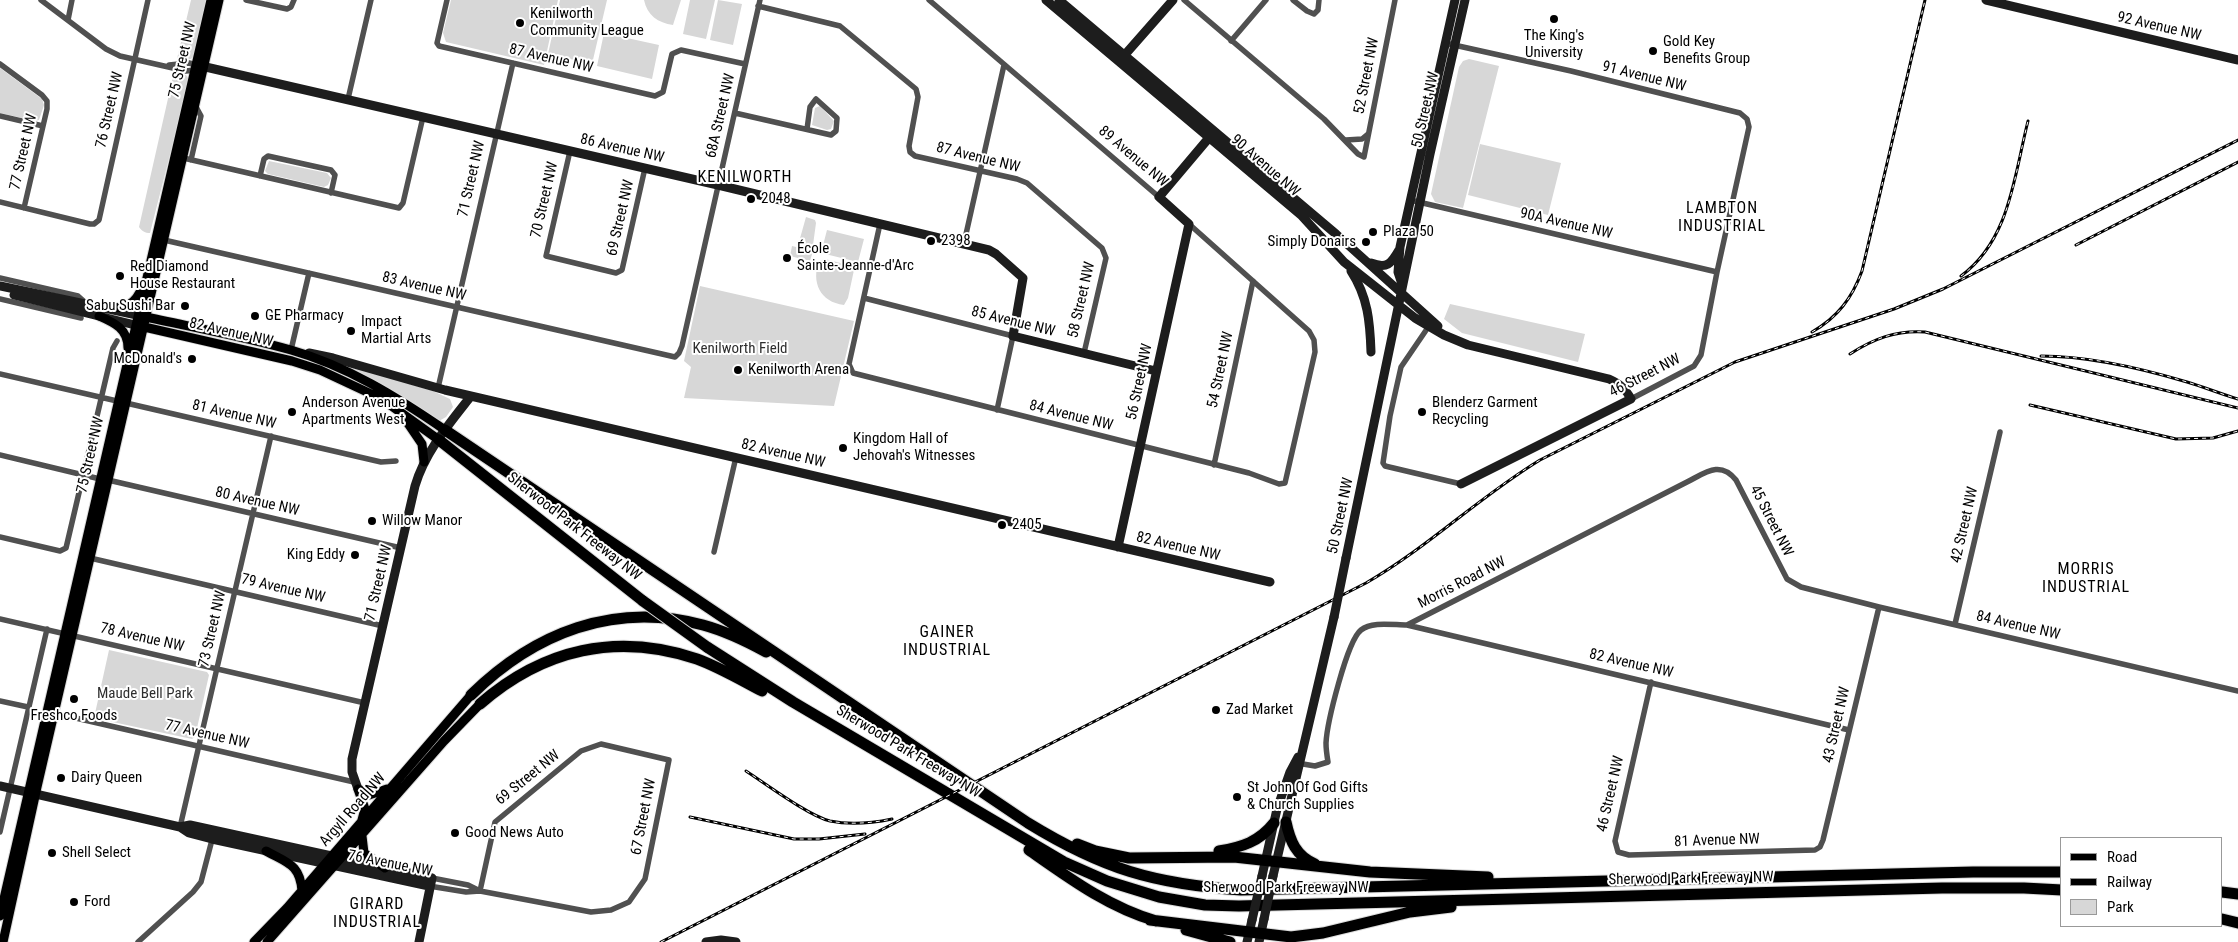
<!DOCTYPE html>
<html>
<head>
<meta charset="utf-8">
<style>
  body { margin:0 }
  #map { position:relative; width:2238px; height:942px; overflow:hidden; background:#fff; font-family:"Roboto Condensed",sans-serif }
  canvas { display:block }
  .legend { position:absolute; left:2060px; top:837px; width:162px; height:90px; box-sizing:border-box; background:#fff; border:1px solid #999; margin:0; padding:6px 9px; list-style:none; font-size:15px; color:#000 }
  .legend li { display:flex; align-items:center; gap:10px; height:25px }
  .legend b { width:25px; border:1px solid #999 }
</style>
</head>
<body>
<div id="map">
<canvas width="2238" height="942"></canvas>
<ul class="legend">
<li><b style="height:6px;background:#000"></b>Road</li>
<li><b style="height:6px;background:#000"></b>Railway</li>
<li><b style="height:14px;background:#d7d7d7"></b>Park</li>
</ul>
</div>
<script>
const g = document.querySelector('canvas').getContext('2d');
g.lineJoin = 'round';
function paint(path, color) { g.fillStyle = color; g.fill(path, 'evenodd'); }
function strokePath(path, color, width, dash) { g.strokeStyle = color; g.lineWidth = width; g.lineCap = dash ? 'butt' : 'round'; g.setLineDash(dash || []); g.stroke(path); }
function label(font, color, halo, rows, align = 'center') {
  g.font = font + ' "Roboto Condensed",sans-serif'; g.lineWidth = 4; g.setLineDash([]); g.textBaseline = 'middle'; g.strokeStyle = halo; g.fillStyle = color; for (const [text, x, y, turn = 0] of rows) {
    g.save(); g.translate(x, y); g.rotate((+turn || 0) * Math.PI / 180); g.textAlign = isNaN(turn) ? turn : align; if (halo) g.strokeText(text, 0, 0); g.fillText(text, 0, 0); g.restore();
  }
}
paint(new Path2D(`
  M191,0H207L195,55L191,59L179,61L177,59Z
  M451,0H558L544,65L446,42L443,33Z
  M560,0H607L592,64L548,54Z
  M644,0H681L673,25C658,23 647,15 644,0Z
  M690,0H715L706,39L683,34Z
  M718,0L742,4L733,45L710,40Z
  M604,33L659,45L652,79L597,66Z
  M1469,59L1499,66L1463,208L1435,202L1431,194L1459,67L1463,61Z
  M0,68L42,99L44,105L39,120L35,121L0,113Z
  M174,72L186,75L189,80L150,233C145,233 142,231 139,227Z
  M820,106L834,121L831,129L827,130L812,125L815,108Z
  M1480,144L1561,163L1548,215L1468,195Z
  M269,161L327,173L331,178L328,185L324,187L268,174L265,171Z
  M806,217L815,220L816,223L813,245L810,247L799,242Z
  M827,230L864,239L858,262L821,253Z
  M792,246L813,251L810,261L790,256Z
  M825,259L852,266L854,270L848,298L844,305C820,302 811,282 819,261Z
  M700,286L854,321L834,406L684,398L691,367L684,361Z
  M1450,304L1585,334L1578,362L1462,333L1444,319Z
  M333,361L433,391L450,399L453,407L446,417L439,421L373,379Z
  M109,650L207,672L209,675L195,737L192,739L94,718Z`), '#d7d7d7');
const primary = new Path2D(`
  M101,307C120,309 131,309 140,292
  M99,316C115,323 128,329 128,348
  M142,316C191,327 242,336 291,350C347,366 397,397 445,430
  M140,326L292,361L320,370L382,399L439,440
  M405,419L422,444L424,462
  M358,789L369,795L387,789
  M358,789L365,809L362,820
  M362,836L364,853L385,868
  M266,851C287,863 300,864 302,891
  M0,916L211,0
  M3,942L37,787L219,0
  M254,942L287,908L471,695
  M267,942L444,741L480,704`);
const highway = new Path2D(`
  M445,430L1028,823C1103,869 1154,884 1241,890L1973,872H2062
  M439,440L643,601
  M707,647L793,702L1064,862L1107,881L1159,897L1205,905L1239,906L1942,888H2024L2062,890
  M471,695C534,633 614,601 703,625C725,631 746,641 766,652
  M480,704C543,649 617,632 697,659C719,667 741,680 762,691
  M1286,822C1290,841 1296,856 1315,864
  M1077,844L1095,851L1129,858L1234,857L1370,872L1488,877
  M1029,850C1069,878 1108,907 1156,921
  M1219,851C1242,847 1259,842 1274,823
  M2222,892L2238,894
  M2222,919L2238,923
  M1150,920L1291,937L1323,933L1410,912L1451,907
  M1186,930L1230,942`);
strokePath(primary, '#dbdbdb', 11);
strokePath(highway, '#dbdbdb', 13);
strokePath(new Path2D(`
  M41,0L106,49L120,56L186,71L195,70
  M246,0L287,9L291,7L294,0
  M447,0L437,43L439,46L655,96L663,92L672,54L681,50L745,64
  M929,0L1159,197
  M1184,0L1324,119L1358,154L1364,157L1395,0
  M1293,0L1307,11L1314,14L1318,10L1319,0
  M758,6L840,26L916,89L918,97L909,146L910,152L915,156L1017,179L1027,183L1102,248L1106,258L1084,353
  M68,20L72,0
  M1231,41L1266,0
  M1445,43L1571,71L1740,113L1747,119L1749,127L1717,272L1701,355L1694,366L1631,399
  M0,64L42,95L47,101V109L24,208
  M169,65L189,63L196,65
  M348,99L371,0
  M735,113L831,135L836,131L837,118L816,99L810,107L807,129
  M0,116L43,126
  M1346,140L1362,139L1368,134
  M570,151L546,256L616,273L622,270L645,168
  M179,157L399,208L403,203L423,117
  M191,160L201,116L195,105
  M260,176L264,159L268,156L331,170L335,175L331,193
  M1410,200L1717,272
  M0,202L90,224H94L99,220L148,0
  M880,224L849,364L853,373L1249,473L1279,484L1285,483L1315,352L1314,340L1309,331L1189,224
  M164,240L675,357L679,353L682,346L760,0
  M964,243L1004,65
  M0,278L78,296L87,304
  M864,298L1013,336L997,410
  M0,299L81,318
  M1431,323L1401,367L1390,416L1383,463L1385,466L1461,484
  M291,350L309,273
  M0,374L117,401
  M438,388L513,63
  M126,403L381,462L396,461
  M0,455L100,479
  M1214,465L1253,281
  M108,480L401,548
  M0,537L60,551L66,548L113,348L117,341
  M714,552L736,457
  M90,558L383,626
  M0,619L365,703
  M1955,624L2000,432
  M1407,625L1849,730
  M1651,682L1615,841L1618,852L1629,855L1815,850L1820,847L1823,840L1879,607
  M0,701L28,707
  M54,713L354,782
  M1297,763L1315,766L1328,762C1327,756 1326,749 1326,743C1327,723 1347,641 1361,630C1372,621 1393,625 1407,625L1687,482C1705,473 1720,460 1736,480L1787,579L1801,587L1879,607L2238,691
  M180,827L271,436
  M0,832L47,629
  M432,878L468,885L478,890
  M429,886L466,892L480,891L591,912L611,910L629,902L645,879L669,760L601,744L581,751L495,822L480,891
  M138,942L193,892L201,882L213,836`), '#505050', 5.5);
strokePath(new Path2D(`
  M1046,0L1301,215L1344,262L1415,318L1444,335L1468,345L1609,379C1620,384 1625,388 1631,399L1461,484
  M1059,0L1336,234L1438,326
  M1986,0L2238,60
  M1122,58L1173,0
  M197,65L718,185L989,250L996,254L1023,278L1013,336L1156,371
  M1371,263C1387,269 1391,264 1399,250
  M1351,271C1368,297 1370,322 1371,352
  M1402,284L1398,272L1400,247L1455,0
  M0,286L137,315
  M14,295L135,325
  M309,353L333,358L445,390L1270,582
  M1118,547L1189,224L1159,197L1213,133
  M1346,558L1430,154L1465,0
  M0,786L180,827L189,833L212,839L429,886
  M358,789L352,772V759L415,486C425,452 449,424 471,396
  M180,827L190,825L432,878L419,942
  M1262,876L1277,809L1290,772L1298,757
  M1273,876L1334,617
  M706,942L721,940L736,942
  M1247,942L1252,920
  M1259,942L1264,919`), '#1d1d1d', 9);
strokePath(primary, '#000', 9);
strokePath(highway, '#000', 11);
const rail = new Path2D(`
  M2076,245L2238,162
  M1961,276C2010,240 2014,176 2028,121
  M1812,332C1838,317 1852,298 1862,271L1925,0
  M1850,354C1873,339 1896,330 1925,332L2238,408
  M2041,356C2090,356 2140,368 2187,382C2204,387 2221,394 2238,399
  M2030,405L2176,439L2213,438L2238,431
  M746,771C766,784 809,816 830,821C849,825 873,823 892,819
  M690,817L794,839H819L865,834
  M661,942L1366,583C1427,548 1479,497 1540,460L1735,362L1894,309L1943,289L2238,140`);
strokePath(rail, '#000', 3);
strokePath(rail, '#fff', 1, [4]);
const highwayBridge = new Path2D(`
  M643,601L707,647`);
strokePath(highwayBridge, '#dbdbdb', 13, []);
strokePath(new Path2D(`
  M1334,617L1346,558
  M1264,919L1273,876
  M1252,920L1262,876`), '#1d1d1d', 9);
strokePath(highwayBridge, '#000', 11);
for (const [x, y, r, color] of [
  [1554,19,5,"#000"],
  [520,23,5,"#000"],
  [1653,51,5,"#000"],
  [751,199,5,"#000"],
  [1373,232,5,"#000"],
  [931,241,5,"#000"],
  [1366,242,5,"#000"],
  [787,258,5,"#000"],
  [120,276,5,"#000"],
  [185,306,5,"#000"],
  [255,316,5,"#000"],
  [351,331,5,"#000"],
  [192,359,5,"#000"],
  [738,370,5,"#000"],
  [292,412,5,"#000"],
  [1422,412,5,"#000"],
  [843,448,5,"#000"],
  [372,521,5,"#000"],
  [1002,525,5,"#000"],
  [355,555,5,"#000"],
  [74,699,5,"#000"],
  [1216,710,5,"#000"],
  [61,778,5,"#000"],
  [1237,797,5,"#000"],
  [455,833,5,"#000"],
  [52,853,5,"#000"],
  [74,902,5,"#000"]
]) { const dot = new Path2D(); dot.arc(x, y, r, 0, 2 * Math.PI); g.fillStyle = color; g.fill(dot); strokePath(dot, '#fff', 2); }
label('15px', '#000', '#fff', [
  ["Kenilworth",530,14],
  ["Community League",530,31],
  ["The King's",1554,36,"center"],
  ["University",1554,53,"center"],
  ["Gold Key",1663,42],
  ["Benefits Group",1663,59],
  ["2048",761,199],
  ["Plaza 50",1383,232],
  ["2398",941,241],
  ["Simply Donairs",1356,242,"right"],
  ["École",797,249],
  ["Sainte-Jeanne-d'Arc",797,266],
  ["Red Diamond",130,267],
  ["House Restaurant",130,284],
  ["Sabu Sushi Bar",175,306,"right"],
  ["GE Pharmacy",265,316],
  ["Impact",361,322],
  ["Martial Arts",361,339],
  ["McDonald's",182,359,"right"],
  ["Kenilworth Arena",748,370],
  ["Anderson Avenue",302,403],
  ["Apartments West",302,420],
  ["Blenderz Garment",1432,403],
  ["Recycling",1432,420],
  ["Kingdom Hall of",853,439],
  ["Jehovah's Witnesses",853,456],
  ["Willow Manor",382,521],
  ["2405",1012,525],
  ["King Eddy",345,555,"right"],
  ["Zad Market",1226,710],
  ["Freshco Foods",74,716,"center"],
  ["Dairy Queen",71,778],
  ["St John Of God Gifts",1247,788],
  ["& Church Supplies",1247,805],
  ["Good News Auto",465,833],
  ["Shell Select",62,853],
  ["Ford",84,902]
], 'left');
label('15px', '#000', '#fff', [
  ["92 Avenue NW",2159,27,13],
  ["87 Avenue NW",551,59,13],
  ["75 Street NW",183,60,-77],
  ["52 Street NW",1367,76,-79],
  ["91 Avenue NW",1644,77,14],
  ["76 Street NW",110,110,-77],
  ["50 Street NW",1426,110,-77],
  ["68A Street NW",721,116,-77],
  ["86 Avenue NW",622,149,13],
  ["77 Street NW",24,152,-77],
  ["89 Avenue NW",1133,157,40],
  ["87 Avenue NW",978,158,14],
  ["90 Avenue NW",1265,166,41],
  ["71 Street NW",472,179,-77],
  ["70 Street NW",545,200,-77],
  ["69 Street NW",621,218,-77],
  ["90A Avenue NW",1566,224,13],
  ["83 Avenue NW",424,287,13],
  ["58 Street NW",1082,300,-77],
  ["85 Avenue NW",1013,322,14],
  ["82 Avenue NW",231,333,13],
  ["54 Street NW",1221,370,-78],
  ["46 Street NW",1645,376,-27],
  ["56 Street NW",1140,382,-78],
  ["81 Avenue NW",234,415,13],
  ["84 Avenue NW",1071,416,14],
  ["82 Avenue NW",783,454,13],
  ["75 Street NW",91,455,-77],
  ["80 Avenue NW",257,502,13],
  ["50 Street NW",1341,516,-78],
  ["45 Street NW",1771,521,63],
  ["42 Street NW",1965,525,-77],
  ["Sherwood Park Freeway NW",574,527,38],
  ["82 Avenue NW",1178,547,13],
  ["71 Street NW",379,583,-77],
  ["Morris Road NW",1462,583,-27],
  ["79 Avenue NW",283,589,13],
  ["84 Avenue NW",2018,626,13],
  ["73 Street NW",213,629,-77],
  ["78 Avenue NW",142,638,13],
  ["82 Avenue NW",1631,664,13],
  ["43 Street NW",1837,725,-77],
  ["77 Avenue NW",207,735,13],
  ["Sherwood Park Freeway NW",908,752,31],
  ["69 Street NW",528,778,-39],
  ["46 Street NW",1611,794,-77],
  ["Argyll Road NW",353,810,-49],
  ["67 Street NW",644,817,-79],
  ["81 Avenue NW",1717,841,-2],
  ["76 Avenue NW",390,864,11],
  ["Sherwood Park Freeway NW",1691,879,-1],
  ["Sherwood Park Freeway NW",1286,888]
]);
label('15px', '#2e2e2e', '#fff', [
  ["Kenilworth Field",740,349],
  ["Maude Bell Park",145,694]
]);
g.letterSpacing = '1px';
label('16px', '#000', '#fff', [
  ["KENILWORTH",745,178],
  ["LAMBTON",1722,209],
  ["INDUSTRIAL",1722,227],
  ["MORRIS",2086,570],
  ["INDUSTRIAL",2086,588],
  ["GAINER",947,633],
  ["INDUSTRIAL",947,651],
  ["GIRARD",377,905],
  ["INDUSTRIAL",377,923]
]);
g.letterSpacing = '0px';
</script>
</body>
</html>
